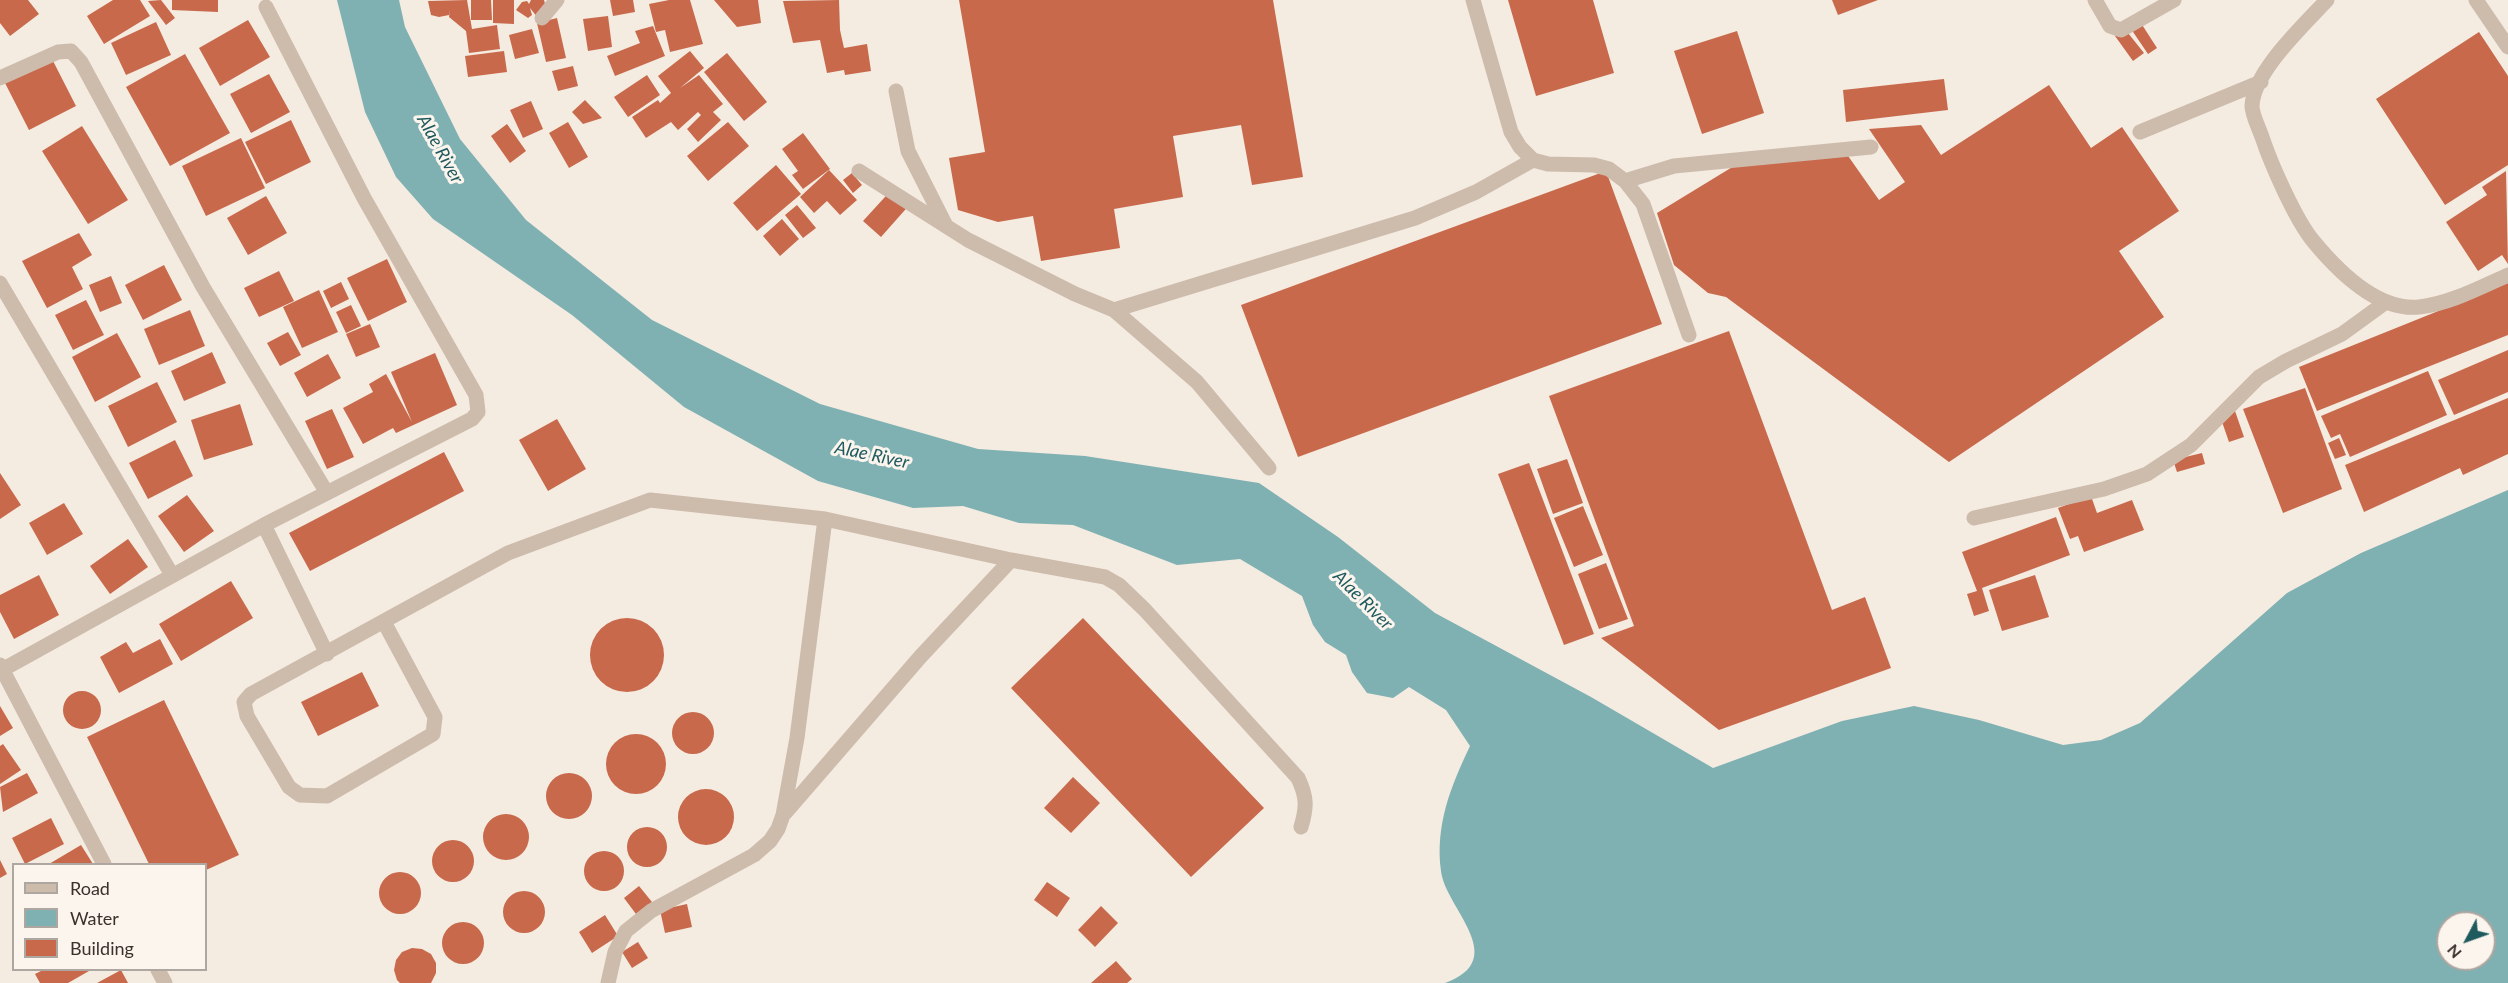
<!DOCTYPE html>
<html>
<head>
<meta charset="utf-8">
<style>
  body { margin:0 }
  #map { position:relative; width:2508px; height:983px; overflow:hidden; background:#f4ebe1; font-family:Lato,sans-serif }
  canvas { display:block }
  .legend { position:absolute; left:12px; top:863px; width:195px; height:108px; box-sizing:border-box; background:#fbf5ee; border:2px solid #aea6a0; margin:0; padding:8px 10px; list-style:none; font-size:18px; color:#3b302b }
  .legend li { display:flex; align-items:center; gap:12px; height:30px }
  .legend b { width:30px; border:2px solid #aea6a0 }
  .north { position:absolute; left:2436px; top:911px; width:60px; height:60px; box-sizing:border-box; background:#fbf5ee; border:2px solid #aea6a0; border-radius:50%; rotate:229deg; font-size:16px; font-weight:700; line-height:24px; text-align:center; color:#3b302b }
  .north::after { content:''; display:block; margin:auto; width:21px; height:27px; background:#1f5a5e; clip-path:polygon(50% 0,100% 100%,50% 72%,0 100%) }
</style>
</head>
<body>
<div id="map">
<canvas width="2508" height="983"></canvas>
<ul class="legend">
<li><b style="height:8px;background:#cdbbac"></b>Road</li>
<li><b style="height:16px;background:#7fb0b2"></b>Water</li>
<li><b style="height:16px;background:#c8694b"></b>Building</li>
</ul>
<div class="north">N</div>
</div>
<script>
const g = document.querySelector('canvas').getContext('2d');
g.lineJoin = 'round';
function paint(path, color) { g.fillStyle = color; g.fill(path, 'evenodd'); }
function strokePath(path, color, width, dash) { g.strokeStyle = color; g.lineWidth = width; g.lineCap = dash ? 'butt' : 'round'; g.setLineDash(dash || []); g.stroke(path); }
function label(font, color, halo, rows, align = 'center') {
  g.font = font + ' Lato,sans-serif'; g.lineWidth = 6; g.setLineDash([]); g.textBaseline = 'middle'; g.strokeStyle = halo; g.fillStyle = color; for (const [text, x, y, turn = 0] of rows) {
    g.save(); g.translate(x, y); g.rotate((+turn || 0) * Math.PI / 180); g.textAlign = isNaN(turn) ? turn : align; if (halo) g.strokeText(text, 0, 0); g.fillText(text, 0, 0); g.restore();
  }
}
paint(new Path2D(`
  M337,0H399L405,27L460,139L526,220L652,320L820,404L978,449L1085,456L1259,483L1338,537L1435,613L1591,697L1713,768L1842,721L1914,706L1979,720L2063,745L2101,740L2140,723L2287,593L2361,553L2508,490V983H1445C1512,959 1445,908 1441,871C1435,825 1451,786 1470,746L1446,710L1409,687L1393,698L1367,693L1352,672L1346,655L1325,642L1313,625L1302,596L1240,559L1177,565L1073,525L1019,523L963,506L913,508L818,481L684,407L572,315L433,219L396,177L365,112ZM2448,923H2484V959H2448Z`), '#7fb0b2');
paint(new Path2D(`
  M0,0H28L39,14L10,36L0,23Z
  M113,0H140L150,16L104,44L87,16Z
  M161,0L175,18L166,25L148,1Z
  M172,0H218V12L172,10Z
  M467,0L472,29L497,25L500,49L469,53L466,31L449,17L450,9L449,15L439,17L431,15L428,1Z
  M471,0H491L492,20H471Z
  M493,0H514V24L493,23Z
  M531,0H544L548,14L538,18L530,8L532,15L528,18L516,10L522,2L527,1L529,4Z
  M610,0H633L635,12L613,16Z
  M669,0H690L703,44L670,52L665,30L656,32L649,4Z
  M714,0H758L761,23L737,27Z
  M839,0L840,30L844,48L867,44L871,71L845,75L844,70L827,73L820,40L793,43L783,1Z
  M959,0H1273L1303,177L1252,185L1241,125L1173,136L1183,197L1114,209L1120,248L1041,261L1033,216L998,222L958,210L949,158L985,152Z
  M1508,0H1593L1614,73L1536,96Z
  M1832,0H1878L1838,15Z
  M608,16L612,47L588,51L583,19Z
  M557,18L566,58L546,62L537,23Z
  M248,20L270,57L220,86L199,48Z
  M2139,20L2157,48L2148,54L2129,26Z
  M156,22L171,55L126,75L111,43Z
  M653,26L665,56L615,76L607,56L640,43L635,31Z
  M2124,28L2144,53L2133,61L2115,36Z
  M532,29L539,53L515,59L509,35Z
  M1737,31L1764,113L1702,134L1674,51Z
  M2479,32L2508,76V165L2445,205L2376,99Z
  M504,51L507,72L468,77L465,56Z
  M690,51L704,68L680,88L699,75L723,104L713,112L721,120L698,142L687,129L701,115L698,112L678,130L671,122L646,138L632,117L658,100L660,103L671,93L658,76Z
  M727,53L767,102L744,121L704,72Z
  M185,54L230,133L170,166L126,87Z
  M52,59L76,106L29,130L5,83Z
  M573,66L578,86L558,91L552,71Z
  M269,74L290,112L251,133L230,94Z
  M647,75L660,95L628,117L614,97Z
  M1944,79L1948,110L1846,122L1843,90Z
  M2049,85L2091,148L2122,127L2179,211L2119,251L2164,317L1949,462L1726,297L1708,293L1674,265L1657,213L1734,166L1846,153L1879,200L1905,182L1869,129L1921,125L1941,155Z
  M585,100L602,118L583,124L572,112Z
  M531,101L543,129L523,138L510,110Z
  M291,120L311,162L266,184L245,142Z
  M568,122L588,157L569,168L549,133Z
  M728,122L749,146L708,181L687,156Z
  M507,124L526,151L510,163L491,136Z
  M82,126L128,200L88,224L42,151Z
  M803,133L830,169L803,189L792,175L798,171L782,149Z
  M241,138L265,188L206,216L182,166Z
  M776,165L801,194L757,231L733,203Z
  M829,170L857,200L840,215L827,201L814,213L800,197Z
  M1606,171L1662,324L1298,457L1241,305Z
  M2506,171L2508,264L2502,255L2478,271L2446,222L2487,195L2482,187Z
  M852,173L862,185L853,193L843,180Z
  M895,186L912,202L881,237L863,221Z
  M266,196L287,233L248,255L227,218Z
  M797,205L816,228L803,238L785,215Z
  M782,219L799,239L780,256L763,236Z
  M79,233L92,255L72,267L83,289L47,308L22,261Z
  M387,259L407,302L368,321L347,278Z
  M164,265L182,300L143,320L125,285Z
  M279,271L294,301L259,317L244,288Z
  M111,276L122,303L100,312L89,285Z
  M341,282L349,299L331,308L323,291Z
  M2508,283V335L2317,411L2299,367Z
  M319,290L338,332L302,348L283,307Z
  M86,300L104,335L73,350L55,315Z
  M351,305L361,326L346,333L336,312Z
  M190,310L205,346L159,365L144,329Z
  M370,324L380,347L356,357L346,334Z
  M1729,331L1832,610L1865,597L1891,668L1719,730L1601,638L1634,626L1549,396Z
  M288,332L301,355L280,366L267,343Z
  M117,333L141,377L95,402L72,357Z
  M2508,350V392L2454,415L2438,380Z
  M212,352L226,383L184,401L171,371Z
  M435,353L457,405L396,433L393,428L363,444L343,408L373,392L369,384L386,374L412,422L391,372Z
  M328,354L341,378L307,397L294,373Z
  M2428,371L2447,415L2350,457L2340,434L2331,438L2321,416Z
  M157,382L177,422L128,447L108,406Z
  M2305,388L2342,489L2283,513L2243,409Z
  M2508,398V454L2463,475L2460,468L2364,512L2345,465Z
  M240,404L253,445L204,460L191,420Z
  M332,409L354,457L327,469L305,421Z
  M2235,411L2244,437L2229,442L2220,416Z
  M557,419L586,469L548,491L519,440Z
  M2339,438L2346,455L2335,459L2328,443Z
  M175,440L193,476L148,499L129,463Z
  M444,452L464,491L310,571L289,533Z
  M2202,453L2205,464L2177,472L2173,460Z
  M1567,459L1583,503L1553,514L1537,469Z
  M1529,463L1594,634L1564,645L1498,474Z
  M0,473L21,505L0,519Z
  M187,495L214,531L184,552L158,516Z
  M2091,496L2097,513L2132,500L2144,530L2084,552L2078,536L2070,539L2058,508Z
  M64,503L83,534L47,555L29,523Z
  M1583,506L1603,555L1574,567L1554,518Z
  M2056,517L2070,555L1982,588L1989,611L1974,616L1967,594L1977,591L1962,552Z
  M128,539L148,567L110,594L90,566Z
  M1606,563L1628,619L1599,629L1578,574Z
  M39,575L59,615L14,639L0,612V595Z
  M2035,575L2049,617L2002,631L1989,590Z
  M231,581L253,618L181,661L159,624Z
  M1083,618L1264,808L1191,877L1011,688Z
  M590 655a37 37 0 1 1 74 0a37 37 0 1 1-74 0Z
  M160,639L173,664L119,693L100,657L126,642L133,653Z
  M362,672L379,706L318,736L301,702Z
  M63 710a19 19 0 1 1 38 0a19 19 0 1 1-38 0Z
  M164,700L239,855L206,870V864H149L87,737Z
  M0,706L13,728L0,736Z
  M672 733a21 21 0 1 1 42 0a21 21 0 1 1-42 0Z
  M606 764a30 30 0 1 1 60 0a30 30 0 1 1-60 0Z
  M3,744L21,770L0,784V746Z
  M546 796a23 23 0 1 1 46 0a23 23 0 1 1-46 0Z
  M27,773L38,793L3,812L0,787Z
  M1073,777L1100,803L1071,833L1044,808Z
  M678 817a28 28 0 1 1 56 0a28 28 0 1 1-56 0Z
  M483 837a23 23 0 1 1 46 0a23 23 0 1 1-46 0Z
  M51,818L64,844L25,864L12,838Z
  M627 847a20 20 0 1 1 40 0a20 20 0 1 1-40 0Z
  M432 861a21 21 0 1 1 42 0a21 21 0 1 1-42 0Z
  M81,845L93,864H49Z
  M584 871a20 20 0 1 1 40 0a20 20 0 1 1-40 0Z
  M0,860L7,874L0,878Z
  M379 893a21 21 0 1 1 42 0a21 21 0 1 1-42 0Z
  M1047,882L1070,898L1057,917L1034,900Z
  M639,886L652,902L636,914L624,898Z
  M503 912a21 21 0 1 1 42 0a21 21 0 1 1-42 0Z
  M687,904L692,927L665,933L660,910Z
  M1101,906L1118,923L1095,947L1078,930Z
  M605,915L618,936L592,953L579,932Z
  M442 943a21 21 0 1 1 42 0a21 21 0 1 1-42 0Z
  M638,942L648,958L632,968L622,952Z
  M412,948L422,949L431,954L436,963V973L431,983H400L397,980L394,970L396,960L402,952Z
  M1116,961L1132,979L1127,983H1091Z
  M43,970H88L89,971L68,983H40L35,974Z
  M121,970L128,983H97Z`), '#c8694b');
strokePath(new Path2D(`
  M1473,0L1511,132L1520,147L1533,160L1548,164L1594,165L1609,169L1625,181L1643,204L1689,335
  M2095,0L2110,26L2121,30L2174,0
  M2327,0C2305,24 2253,72 2252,106C2252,115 2259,128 2262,137C2271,164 2296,221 2314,242C2338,271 2378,311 2419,307C2449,304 2481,287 2508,275
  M2476,0L2508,47
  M542,18L557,0
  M0,78L58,52L71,51L81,62L203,287L327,493
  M896,91L908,151L946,226
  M2140,132L2261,82
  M859,171L968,240L1075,294L1114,310L1197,382L1269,468
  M1625,181L1674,166L1871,147
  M0,283L172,575
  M1114,310L1415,218L1476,192L1533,160
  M1974,518L2104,489L2147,474L2191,445L2259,377L2286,361L2342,334L2386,302
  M264,525L327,654
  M384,622L435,717L433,734L327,796L300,795L289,787L247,716L244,702L251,694L508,553L650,500L825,519L1011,560L1105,577L1119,585L1145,610L1298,778C1307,797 1307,807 1301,827
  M0,665L104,864
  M0,671L264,525L472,419L478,412L476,395L364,198L266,7
  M785,813L921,656L1011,560
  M158,970L165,983
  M608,983L615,952L626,931L651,911L754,855L770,841L778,829L783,815L797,738L825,519`), '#cdbbac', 15);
label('italic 18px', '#1f5a5e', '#fbf5ee', [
  ["Alae River",440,149,61],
  ["Alae River",872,455,12],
  ["Alae River",1363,600,45]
]);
</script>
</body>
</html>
